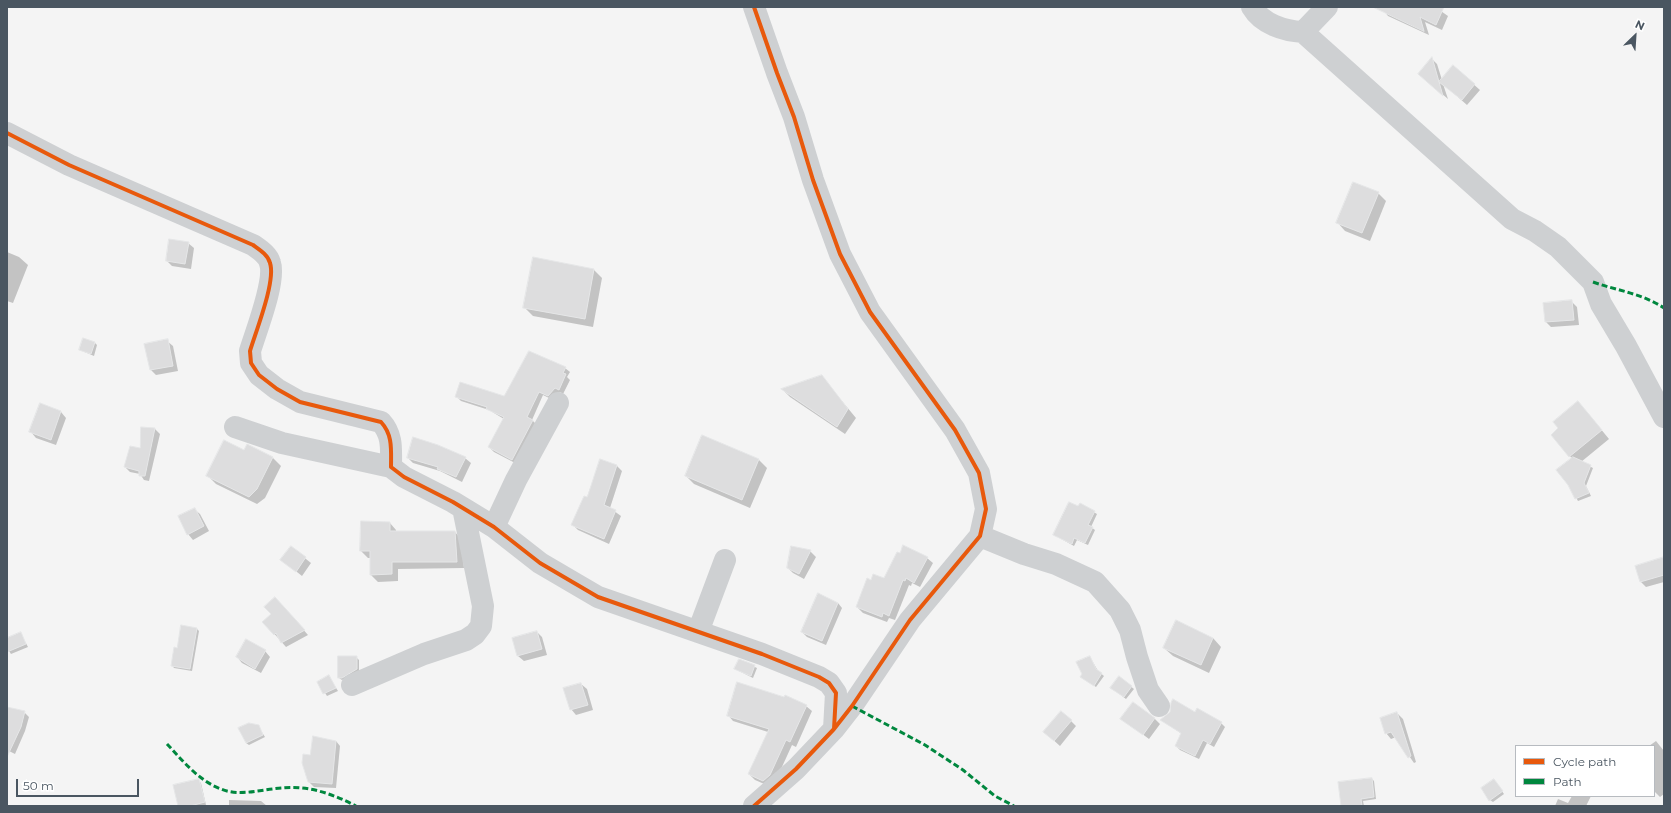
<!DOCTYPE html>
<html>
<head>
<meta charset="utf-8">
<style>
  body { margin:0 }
  #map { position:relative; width:1671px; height:813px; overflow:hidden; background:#f4f4f4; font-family:Montserrat,sans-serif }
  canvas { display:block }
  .frame { position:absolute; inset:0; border:8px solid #4a5661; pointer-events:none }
  .legend { position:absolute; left:1515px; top:745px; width:140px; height:52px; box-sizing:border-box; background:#fff; border:1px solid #b7bbc0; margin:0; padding:5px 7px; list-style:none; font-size:12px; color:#4a5661 }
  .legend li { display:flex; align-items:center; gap:8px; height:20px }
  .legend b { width:20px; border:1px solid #b7bbc0 }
  .north { position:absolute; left:1615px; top:16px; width:40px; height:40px; -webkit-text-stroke:3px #fff; paint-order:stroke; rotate:25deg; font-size:11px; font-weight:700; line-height:16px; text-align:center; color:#4a5661 }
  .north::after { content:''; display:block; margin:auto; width:14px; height:18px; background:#4a5661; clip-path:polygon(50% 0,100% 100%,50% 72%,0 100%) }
  .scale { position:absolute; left:16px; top:779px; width:123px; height:18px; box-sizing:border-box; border:2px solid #4a5661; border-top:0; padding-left:5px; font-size:12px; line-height:14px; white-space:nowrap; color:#4a5661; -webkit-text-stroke:3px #fff; paint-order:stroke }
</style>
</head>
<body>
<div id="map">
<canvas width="1671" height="813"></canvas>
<div class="frame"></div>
<ul class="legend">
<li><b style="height:5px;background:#e8590c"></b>Cycle path</li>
<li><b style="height:5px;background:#00873e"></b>Path</li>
</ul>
<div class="north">N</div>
<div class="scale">50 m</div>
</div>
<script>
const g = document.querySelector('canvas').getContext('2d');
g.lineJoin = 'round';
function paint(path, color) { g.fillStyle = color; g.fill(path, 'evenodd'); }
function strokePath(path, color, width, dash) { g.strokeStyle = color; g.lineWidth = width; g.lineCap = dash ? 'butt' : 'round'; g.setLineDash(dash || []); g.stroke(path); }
paint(new Path2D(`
  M1381,7H1435L1448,16L1442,30L1425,22L1429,35L1388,16Z
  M1432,59L1437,64L1442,80L1454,67L1480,90L1467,105L1443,84L1448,99L1425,79Z
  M1378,193L1386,201L1370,241L1345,231L1337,222Z
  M188,243L194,248L191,269L172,266L167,261Z
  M7,252L19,257L28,265L13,303L7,301Z
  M534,258L594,270L602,278L593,327L533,316L524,307Z
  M1572,302L1577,307L1579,325L1551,327L1546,322L1544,304Z
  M167,341L173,346L178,371L156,375L151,370Z
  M95,343L97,345L94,356L80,350Z
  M565,368L570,372L567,377L570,380L563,394L560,392L553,400L543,395L532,420L537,425L517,464L494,452L489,447L504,419L489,410L461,401L456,396L505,398Z
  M822,377L856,418L845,434L790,397L782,389Z
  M41,405L61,412L66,418L56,445L36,438L31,432Z
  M1586,411L1609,439L1581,462L1593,468L1586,486L1591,496L1578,501L1569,485L1572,459L1570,456Z
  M142,428L155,429L160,434L149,481L144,480L140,474L130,472L125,467L141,450Z
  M703,436L759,460L767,468L750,508L694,484L686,476Z
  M245,451L273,458L281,466L265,498L257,504L216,484L208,476Z
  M408,458H465L471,463L462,482L440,471L413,463Z
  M601,460L617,466L622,471L610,508L621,516L609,544L578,530L573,525L588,499Z
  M1080,504L1097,514L1091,527L1095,530L1088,545L1077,540L1074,546L1054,535Z
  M194,509L200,514L209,531L193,540L188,534Z
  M390,523L396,530V532H455L461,539L464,568L398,569V581L378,582L371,575V558H368L361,551Z
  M291,547L311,563L302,576L282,560Z
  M792,547L810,551L816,557L804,579L793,573L788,568Z
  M927,558L933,563L920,587L912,583L911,586L909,585L895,620L889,618L887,622L863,613L857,607L872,581L884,579Z
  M1664,558V582L1646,587L1641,582Z
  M280,603L308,635L286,647L264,622L272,614Z
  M838,603L842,608L826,645L807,637L802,632Z
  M182,626L197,629L199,631L192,671L174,668L172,665L178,649Z
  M537,632L542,637L547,655L524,661L518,656Z
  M21,634L28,647L11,654L7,648V639Z
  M1213,638L1221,647L1209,673L1173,656L1164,648Z
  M265,651L270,657L261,673L242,663L237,657Z
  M356,657L359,660V672L342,680L339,678Z
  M1090,657L1098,671L1104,676L1096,687L1084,679Z
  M739,660L757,668L753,678L735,669Z
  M329,677L338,691L327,696L318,682Z
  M1119,677L1134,689L1126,699L1114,690Z
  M581,684L587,689L593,710L576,715L571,709Z
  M806,706L812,711L796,747L792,745L776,780L769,786L755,780L749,774L768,732L733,721L728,715Z
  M7,708L24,712L29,717L25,731L15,754L7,750Z
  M1171,712L1195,714L1221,723L1225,727L1214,747L1207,743L1199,759L1180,750L1176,746L1182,734L1161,720Z
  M1397,713L1403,719L1416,762L1414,763L1396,737L1391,739L1386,733Z
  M1121,718H1154L1160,724L1149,739Z
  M1071,721L1076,726L1060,746L1050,737Z
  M258,726L265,737L249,745L246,743Z
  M336,741L340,746L336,788L314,787L309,782L310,756Z
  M1656,741L1664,751V794L1660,797L1654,791V746H1649Z
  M1372,779L1374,781L1376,799L1363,801L1364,806H1342Z
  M198,780L201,783L206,805L179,806Z
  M1496,783L1504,794L1493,802L1490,800Z
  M1572,796H1591L1586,806H1555L1558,799L1568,803Z
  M229,800L261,801L267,806H229Z`), '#0003');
const building = new Path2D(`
  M1373,7H1444L1436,25L1420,17L1424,31Z
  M1432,57L1443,96L1418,74Z
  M1453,65L1475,84L1462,100L1439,82Z
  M1353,182L1379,192L1362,233L1336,223Z
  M169,239L189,242L185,264L166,261Z
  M533,257L594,269L585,319L523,308Z
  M1572,300L1574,320L1545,322L1543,303Z
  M83,338L95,342L91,354L79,350Z
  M168,339L173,366L150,370L144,344Z
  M529,351L566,367L563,373L566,374L559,390L555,388L548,396L539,392L527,417L533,420L512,460L488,447L504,417L486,409L487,407L455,397L460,382L504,396Z
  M822,375L848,409L837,427L781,389Z
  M1578,401L1602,430L1569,457L1551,435L1558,428L1553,422Z
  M40,403L61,411L51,440L29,432Z
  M141,427L155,428L145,476H139V471L124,467L130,446L140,448Z
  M702,435L759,459L742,500L685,476Z
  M413,437L438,445L466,457L456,477L437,469L438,467L407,458Z
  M224,440L244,450L247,444L273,457L257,489L249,497L206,476Z
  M1573,457L1591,465L1584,483L1589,493L1575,499L1568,485L1556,470Z
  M600,459L617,465L604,505L616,510L604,539L571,525L584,496L587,497Z
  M1069,502L1078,506L1080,503L1095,511L1088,525L1093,527L1085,543L1074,538L1072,544L1053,535Z
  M195,508L204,526L187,535L178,516Z
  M361,521L390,522V531H455L457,562H392V574L370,575V551H360Z
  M903,545L928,557L914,583L906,578L905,581L903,580L889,616L883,613L882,617L856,607L867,578L871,580L873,574L884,578L897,552L900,553Z
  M291,546L306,557L296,572L280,560Z
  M791,546L811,550L799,574L787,568Z
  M1664,557V575L1640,582L1635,566Z
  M818,593L838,603L822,641L801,632Z
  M275,597L305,630L281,643L276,633L274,635L262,622L271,614L264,607Z
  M1176,620L1213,638L1201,665L1163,648Z
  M181,625L197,628L190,669L171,666L174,647L177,648Z
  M537,631L542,649L517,656L512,638Z
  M21,632L26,644L7,652V638Z
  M246,639L266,650L255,669L236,657Z
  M338,656H357V669L342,678H338Z
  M1090,656L1096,669L1102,673L1094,686L1080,677L1082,674L1076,662Z
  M739,659L755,665L751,676L734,669Z
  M329,675L336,688L323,694L317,682Z
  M1119,676L1132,686L1124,697L1110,688Z
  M737,682L784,697L785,695L807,705L790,742L786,740L770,775L763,781L748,774L769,729L727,716Z
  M581,683L588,705L570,710L563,688Z
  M1173,699L1195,712L1197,708L1222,722L1210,744L1203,740L1195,756L1175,746L1181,733L1160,720L1170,712L1171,703Z
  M1133,702L1155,718L1143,735L1120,719Z
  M7,707L25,711L21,727L7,757Z
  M1061,711L1072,720L1054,741L1043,732Z
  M1397,712L1411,756L1408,758L1391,732L1385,734L1380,718Z
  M249,723L259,725L263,735L246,743L238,728Z
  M313,736L336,741L332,784L308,782L302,763L303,754L310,755Z
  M1372,778L1374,797L1361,799L1362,806H1341L1338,782Z
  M199,779L205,802L190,806H178L173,785Z
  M1494,779L1503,791L1489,801L1481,788Z`);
paint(building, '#ddddde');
strokePath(building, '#e5e6e7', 1);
strokePath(new Path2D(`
  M754,7L777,73L794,117L813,180L840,254L870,312L955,430L979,473L986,509L980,536L910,620L852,706L834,729L796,769L754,806
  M1252,7C1262,24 1284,31 1303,32
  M1327,7L1303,32L1512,219L1535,231L1558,247L1593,282L1601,304L1626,346L1664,417
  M7,133L69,165L253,245C260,250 268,255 270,263C276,281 256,331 250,351L251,363L259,375L277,389L300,402L381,422C393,435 391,450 391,467L404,477L453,502L494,527L540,563L598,597L762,654L819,677L829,683L836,693L834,729
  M235,427L282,443L391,467
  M494,527L516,480L558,403
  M980,536L1024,554L1056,564L1095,582L1120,610L1130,630L1137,657L1148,690L1159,706
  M698,632L725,560
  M352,685L424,654L466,640L475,634L481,626L483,606L463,508`), '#ced0d2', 22);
strokePath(new Path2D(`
  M1593,282C1618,291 1641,293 1664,308
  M852,706L925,745L963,770L995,796L1014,806
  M167,744C183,761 199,781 221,789C240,797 262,789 282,788C308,785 333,794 356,806`), '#00873e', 3, [6, 3]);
strokePath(new Path2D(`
  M754,7L777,73L794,117L813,180L840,254L870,312L955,430L979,473L986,509L980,536L910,620L852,706L834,729L796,769L754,806
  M7,133L69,165L253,245C260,250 268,255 270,263C276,281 256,331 250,351L251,363L259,375L277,389L300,402L381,422C393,435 391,450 391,467L404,477L453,502L494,527L540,563L598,597L762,654L819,677L829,683L836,693L834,729`), '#e8590c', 4);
</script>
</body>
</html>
